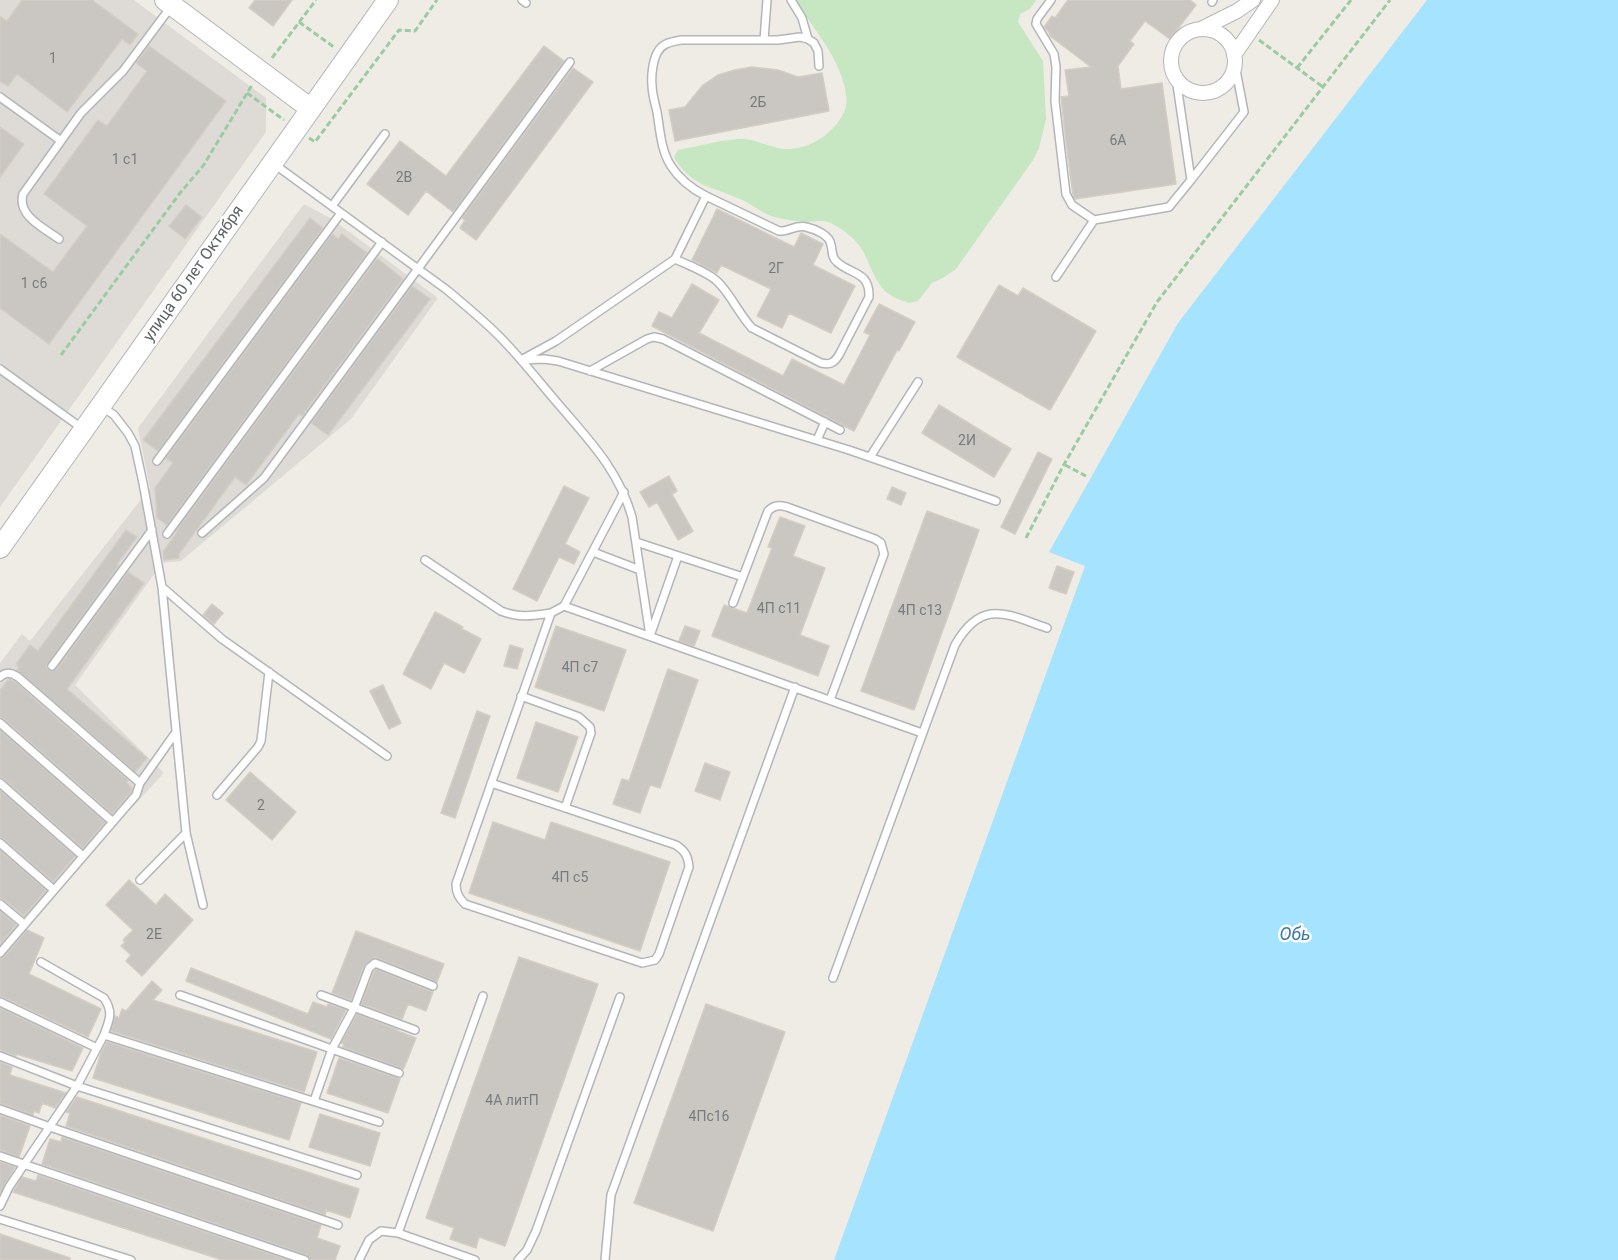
<!DOCTYPE html>
<html>
<head>
<meta charset="utf-8">
<style>
  body { margin:0 }
  canvas { display:block; background:#efece5 }
</style>
</head>
<body>
<canvas width="1618" height="1260"></canvas>
<script>
const g = document.querySelector('canvas').getContext('2d');
g.lineJoin = 'round';
function paint(path, color) { g.fillStyle = color; g.fill(path, 'evenodd'); }
function strokePath(path, color, width, dash) { g.strokeStyle = color; g.lineWidth = width; g.lineCap = dash ? 'butt' : 'round'; g.setLineDash(dash || []); g.stroke(path); }
function label(font, color, halo, rows, align = 'center') {
  g.font = font + ' Roboto,sans-serif'; g.lineWidth = 5; g.setLineDash([]); g.textBaseline = 'middle'; g.strokeStyle = halo; g.fillStyle = color; for (const [text, x, y, turn = 0] of rows) {
    g.save(); g.translate(x, y); g.rotate((+turn || 0) * Math.PI / 180); g.textAlign = isNaN(turn) ? turn : align; if (halo) g.strokeText(text, 0, 0); g.fillText(text, 0, 0); g.restore();
  }
}
paint(new Path2D(`
  M0,0H134L266,98V132L0,507Z
  M304,204L332,219L438,298L351,419L181,561L162,563L75,685L164,773L0,949V663L22,634L30,641L150,488L138,428Z`), '#dedbd7');
paint(new Path2D(`
  M796,0H1036L1030,9L1020,14L1018,22L1043,61L1046,119L1039,148L1033,160L956,269L943,278L932,283L918,301L909,303C900,300 892,297 885,291C874,280 870,264 863,251C857,240 844,230 833,224C823,219 815,222 806,222C797,221 787,220 778,218C764,215 755,206 742,200C713,186 692,188 674,157L678,150C698,146 718,141 737,139C755,137 773,151 791,149C813,148 841,128 846,106C848,98 844,83 841,75C831,47 810,25 796,0Z`), '#c6e7c1');
paint(new Path2D(`
  M1427,0H1618V1260H834L1085,566L1049,552L1178,323Z`), '#a6e3ff');
const building = new Path2D(`
  M22,0H92L138,34L130,45L122,39L67,112L17,74L8,86L0,81V16L7,21Z
  M255,0H292L273,26L249,8Z
  M1068,0H1190L1196,5L1170,39L1145,21L1130,41L1134,44L1118,66L1121,89L1162,83L1176,184L1075,199L1073,195L1066,142L1061,97L1069,96L1065,70L1091,67L1050,36L1049,32L1044,27L1052,16L1055,18Z
  M149,46L226,101L49,344L0,308V234L53,272L87,226L44,194L98,120L107,126L147,71L136,63Z
  M544,46L564,61L453,212L426,191L408,215L367,184L400,141L446,176Z
  M752,67L778,70L798,77L822,73L829,111L675,141L669,110L685,107L703,85L718,75L735,70Z
  M573,68L593,82L476,240L460,228L465,220L462,218Z
  M0,127L24,144L0,177Z
  M186,205L202,217L185,239L169,226Z
  M717,209L794,247L801,233L823,244L813,265L855,286L831,333L789,313L782,328L757,316L771,289L721,265L717,273L692,260Z
  M310,218L323,228L158,451L143,440Z
  M332,234L338,239L342,234L367,253L167,525L157,518L155,488L173,463L166,458Z
  M378,259L403,279L302,416L299,414L246,485L235,477L179,554V558L164,560L163,552L177,532L176,531L376,260Z
  M692,284L719,300L699,333L783,376L792,359L844,385L870,335L864,332L879,304L915,322L899,351L897,350L854,431L652,326L659,312L672,318Z
  M999,285L1018,296L1023,288L1096,331L1050,410L957,357Z
  M412,286L430,299L328,435L311,423Z
  M939,405L1011,449L994,477L922,433Z
  M1038,452L1052,459L1015,534L1001,527Z
  M669,476L677,491L672,494L693,531L678,540L657,502L649,507L640,492Z
  M564,486L589,498L565,544L580,552L574,564L559,557L537,601L513,589Z
  M892,487L906,493L901,505L887,499Z
  M927,511L979,530L914,710L861,691Z
  M780,517L805,526L793,556L825,568L800,635L829,646L818,676L712,636L724,605L747,613L772,548L768,547Z
  M126,530L137,537L117,564L119,565L46,666L47,669L51,671L57,669L128,572L144,583L67,689L147,758L135,772L17,670L19,667L16,664L30,645L38,651Z
  M1057,566L1074,572L1066,594L1049,588Z
  M212,604L223,613L214,624L203,615Z
  M435,612L463,627L462,629L481,639L464,673L444,663L431,689L403,674Z
  M556,626L626,650L604,711L535,687Z
  M685,626L700,631L694,646L679,641Z
  M510,645L523,649L517,669L504,666Z
  M668,669L698,680L660,788L650,785L640,813L613,804L622,779L629,781Z
  M9,679L15,682L128,780L126,782L132,788L131,792L112,814L4,719L0,717V690Z
  M383,685L401,723L389,729L370,691Z
  M477,711L490,716L455,818L441,813Z
  M536,722L578,737L558,792L517,778Z
  M0,730L105,822L84,847L82,848L4,779L0,777Z
  M705,763L730,772L720,800L695,791Z
  M250,772L296,812L272,840L226,800Z
  M0,790L75,856L53,882L4,839L0,837Z
  M493,822L545,840L551,822L670,862L640,951L469,893Z
  M0,850L46,890L24,916L4,900L0,898Z
  M129,880L156,905L165,894L193,920L142,976L126,961L131,955L121,946L125,942L123,940L133,930L106,905Z
  M0,911L16,925L0,944Z
  M27,930L44,938L29,974L101,1009L88,1037L0,996V959L4,957Z
  M356,931L444,964L437,982L375,957L364,966L351,1000L332,993Z
  M519,957L598,984L505,1246L479,1237L476,1248L450,1239L454,1228L426,1218Z
  M191,968L308,1014L313,1002L327,1007L328,1004L346,1010L331,1039L186,981Z
  M376,969L433,992L426,1011L408,1004L402,1019L361,1004L374,971Z
  M152,981L162,990L153,1000L317,1052L304,1092L111,1031L115,1016L119,1018L122,1009L126,1011Z
  M706,1004L785,1032L713,1231L634,1203Z
  M0,1008L83,1048L72,1071L16,1054V1056L0,1050Z
  M357,1014L398,1030V1031L416,1038L404,1068L403,1069L343,1047L344,1044L341,1043Z
  M107,1042L301,1103L289,1140L93,1078L101,1053Z
  M339,1058L400,1079L388,1113L327,1093Z
  M0,1062L12,1067L10,1075L66,1093L55,1108L42,1103L39,1113L34,1111L33,1115L0,1103Z
  M77,1097L359,1189L350,1218L326,1210L325,1215L66,1126L70,1113L66,1112Z
  M320,1114L380,1133L370,1166L309,1147Z
  M0,1115L30,1126L19,1157L0,1150Z
  M62,1137L321,1225L317,1238L340,1246L335,1260H311L307,1255L42,1164L50,1139L61,1142Z
  M0,1162L15,1167L0,1193Z
  M38,1175L288,1260H222L13,1192L22,1177L36,1181Z
  M0,1234L70,1258V1260H0Z`);
paint(building, '#cac7c2');
strokePath(building, '#d4cdc3', 1.5);
const lane = new Path2D(`
  M522,0L526,3
  M791,0L802,18L808,39
  M1051,0L1037,19L1036,24L1054,54L1056,67L1055,101L1066,194L1072,205L1094,220
  M1212,2L1213,0
  M764,40L767,0
  M0,97L61,141
  M274,164L447,290C465,305 483,320 499,336C521,358 540,383 560,406C590,441 619,471 632,517L650,636
  M1191,180L1244,112L1235,65
  M332,206L385,134
  M59,239C44,228 17,216 23,194L81,113L123,71L170,8
  M675,259C688,265 708,272 718,282C731,295 739,314 752,328L821,363C830,365 834,363 839,355L869,297C870,271 851,275 837,262C831,257 833,252 831,245C830,235 815,229 806,227C797,224 788,232 779,231L706,196
  M1056,277L1094,220L1169,207L1191,180L1176,78
  M521,360L556,341L675,259L706,196C692,189 680,180 671,166C661,151 660,130 657,112C655,103 652,94 652,85C651,75 653,61 657,53C662,43 671,42 681,40H778L800,37L808,39L814,43L818,51L819,66
  M523,360L544,359L558,361L849,450L996,501
  M0,369L83,429
  M590,371L647,339L654,337L663,339L840,430
  M101,406L114,415L128,433L135,446L143,483L162,587L186,833L203,905
  M817,440L825,422
  M870,457L918,382
  M157,461L341,213
  M202,533L264,478L570,62
  M167,534L382,242
  M636,542L743,577
  M593,552L640,570
  M425,560L501,611C519,618 532,616 551,613
  M162,587L222,639L387,756
  M733,603L768,511C774,505 779,505 787,507L875,539L881,543L884,554L830,700
  M564,606L922,733
  M651,633L678,556
  M52,666L152,530
  M0,677C6,671 12,673 18,677L140,783
  M521,696L579,717L590,727L591,733L565,808
  M0,723L113,822
  M0,783L83,856
  M491,783L676,845C685,851 688,856 689,867L659,954L655,960L642,963L465,904C459,898 456,893 456,884L551,613L564,606L624,492
  M217,795L258,747L261,741L269,672
  M0,843L54,890
  M140,880L186,833
  M0,904L24,924
  M0,953L136,795L140,783L176,732
  M41,962L104,998C114,1013 109,1020 104,1035
  M833,978L955,645C982,598 1006,614 1047,628
  M180,995L399,1073
  M321,995L415,1030
  M0,1002L97,1048
  M0,1056L77,1086L357,1175
  M314,1101L332,1049L354,1008L369,968L375,963L433,986
  M0,1109L50,1127L338,1225
  M0,1156L305,1260
  M0,1206L9,1187L77,1086L104,1035L379,1122
  M0,1219L131,1260
  M398,1233L483,996
  M359,1260L369,1240L381,1231L398,1233L475,1260
  M518,1260L527,1250L536,1231L620,997
  M605,1260L611,1195L795,687`);
const street = new Path2D(`
  M1201,29L1237,11L1253,0
  M1171 61a32 32 0 1 1 64 0a32 32 0 1 1-64 0Z
  M1234,55L1272,0`);
const secondary = new Path2D(`
  M165,0L311,109
  M0,548L388,0`);
strokePath(lane, '#b2b6ba', 10);
strokePath(street, '#b2b6ba', 16);
strokePath(secondary, '#b1b6ba', 22);
strokePath(new Path2D(`
  M299,22L334,47
  M1259,40L1323,87
  M272,58L316,0
  M1297,68L1351,0
  M247,93L284,120
  M309,138L315,142L399,30L415,31L437,0
  M61,355L180,193L203,166L252,85
  M1065,465L1086,476
  M1026,538L1062,468L1157,302L1390,0`), '#9bcba3', 3, [6, 3]);
strokePath(lane, '#fff', 7);
strokePath(street, '#fff', 14);
strokePath(secondary, '#fff', 20);
label('14px', '#787b7d', null, [
  ["1",53,59],
  ["2Б",758,103],
  ["6А",1118,141],
  ["1 с1",125,160],
  ["2В",404,178],
  ["2Г",776,269],
  ["1 с6",34,284],
  ["2И",967,441],
  ["4П с11",779,609],
  ["4П с13",920,611],
  ["4П с7",580,668],
  ["2",261,806],
  ["4П с5",570,878],
  ["2Е",154,935],
  ["4А литП",512,1101],
  ["4Пс16",709,1117]
]);
label('16px', '#5d6266', '#fff', [
  ["улица 60 лет Октября",194,274,-55]
]);
label('italic 18px', '#3b7aa1', '#fff', [
  ["Обь",1295,935]
]);
</script>
</body>
</html>
